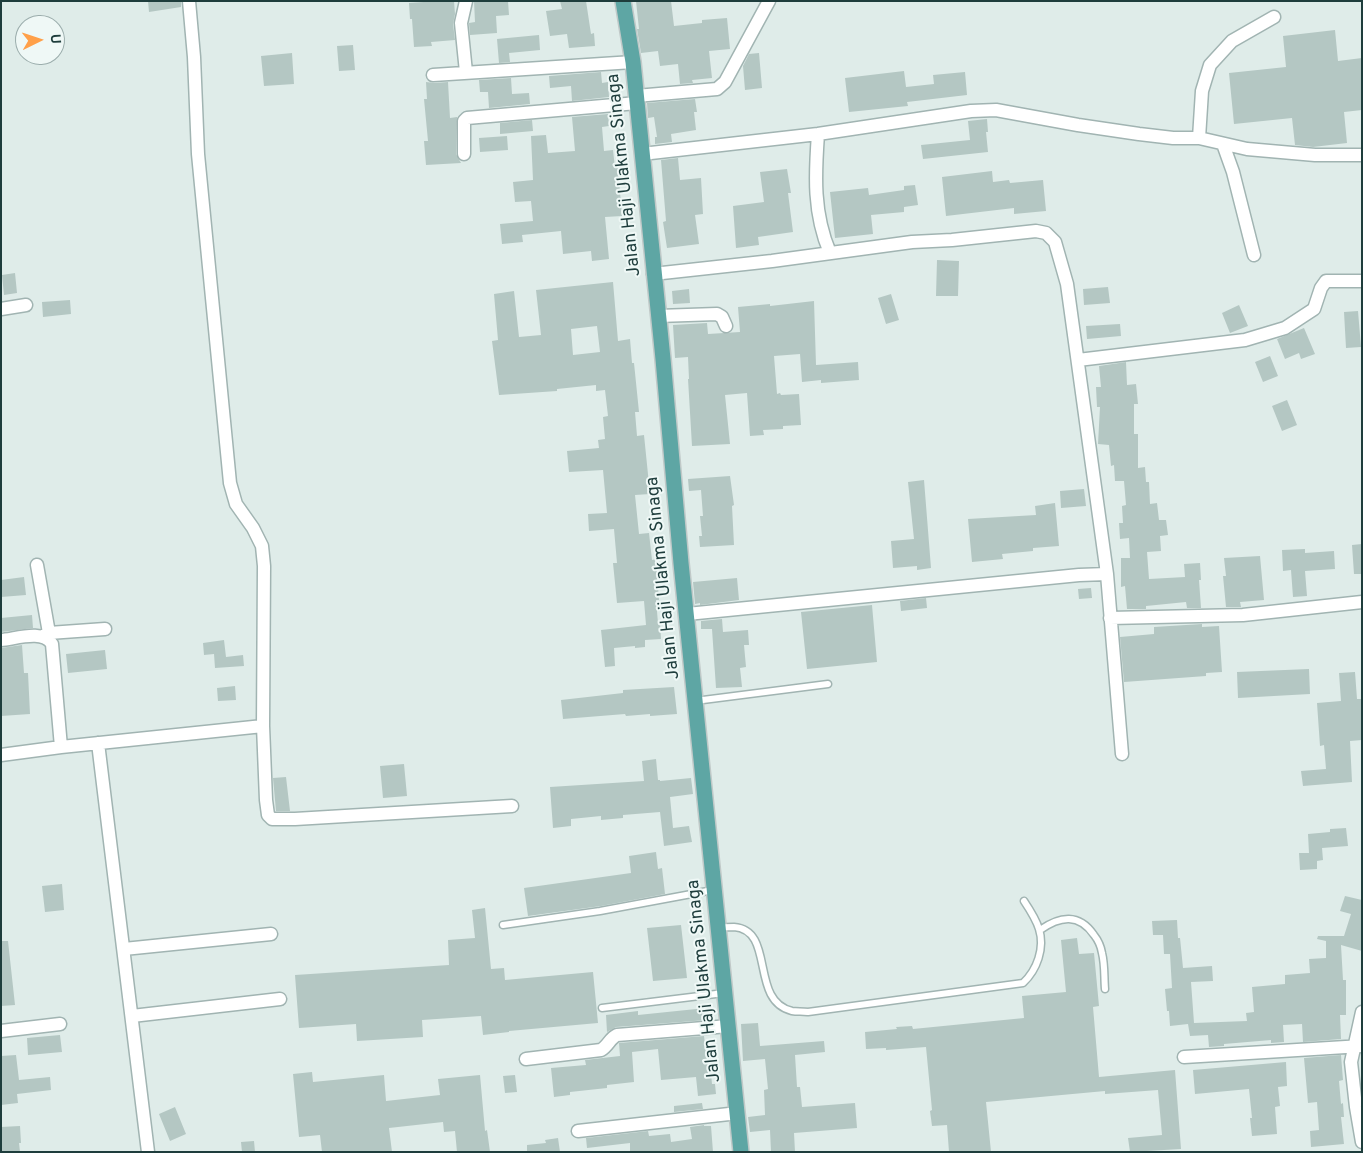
<!DOCTYPE html>
<html>
<head>
<meta charset="utf-8">
<style>
  body { margin:0 }
  #map { position:relative; width:1363px; height:1153px; overflow:hidden; background:#dfece9; font-family:Overpass,sans-serif }
  canvas { display:block }
  .frame { position:absolute; inset:0; border:2px solid #1e3d3c; pointer-events:none }
  .north { position:absolute; left:15px; top:15px; width:50px; height:50px; box-sizing:border-box; background:#eff8f6; border:1px solid #9badac; border-radius:50%; rotate:86deg; font-size:14px; font-weight:700; line-height:20px; text-align:center; color:#1e3d3c }
  .north::after { content:''; display:block; margin:auto; width:18px; height:22px; background:#ffa049; clip-path:polygon(50% 0,100% 100%,50% 72%,0 100%) }
</style>
</head>
<body>
<div id="map">
<canvas width="1363" height="1153"></canvas>
<div class="frame"></div>
<div class="north">U</div>
</div>
<script>
const g = document.querySelector('canvas').getContext('2d');
g.lineJoin = 'round';
function paint(path, color) { g.fillStyle = color; g.fill(path, 'evenodd'); }
function strokePath(path, color, width, dash) { g.strokeStyle = color; g.lineWidth = width; g.lineCap = dash ? 'butt' : 'round'; g.setLineDash(dash || []); g.stroke(path); }
function label(font, color, halo, rows, align = 'center') {
  g.font = font + ' Overpass,sans-serif'; g.lineWidth = 4; g.setLineDash([]); g.textBaseline = 'middle'; g.strokeStyle = halo; g.fillStyle = color; for (const [text, x, y, turn = 0] of rows) {
    g.save(); g.translate(x, y); g.rotate((+turn || 0) * Math.PI / 180); g.textAlign = isNaN(turn) ? turn : align; if (halo) g.strokeText(text, 0, 0); g.fillText(text, 0, 0); g.restore();
  }
}
paint(new Path2D(`
  M148,1H181V7L149,12Z
  M438,1H454L455,14L453,24L455,40L431,42L432,46L414,47L412,19H410L409,3Z
  M474,1H508L509,15L496,16L497,33L470,35L469,23L475,22Z
  M560,1H586L591,34L594,33L595,46L569,48L567,34L550,36L546,11L562,9Z
  M636,1H671L674,26L702,23V20L727,18L730,49L709,51L712,78L692,80L693,83L680,84L678,64L660,66L658,51L641,53L637,29H639Z
  M1335,30L1338,61L1362,58V110L1344,112L1347,143L1313,147L1295,145L1292,118L1234,124L1229,73L1286,67L1283,36Z
  M539,35L540,50L509,53L510,62L499,63L497,39Z
  M353,45L355,70L339,71L337,46Z
  M292,53L294,84L264,86L261,56Z
  M759,53L762,88L745,90L743,66L749,54Z
  M904,71L906,87L934,84L933,75L965,72L967,95L907,102L908,106L849,112L845,78Z
  M601,72L602,83L608,82L609,97L572,101L571,86L550,88L549,76Z
  M511,78L512,94L529,93L530,104L489,108L488,92H480L479,80Z
  M426,82L434,83L448,82L450,118L457,117L456,154L461,163L426,165L424,141H428L424,99H427Z
  M695,99L697,112H694L696,130L671,134L672,142L655,144V137H657L654,117L648,118L647,103Z
  M608,114L609,126L602,127L604,151L613,150L615,168H618L622,216L605,217L609,259L592,261L591,251L563,254L561,231L522,235L523,242L502,244L500,224L533,221L531,201L515,202L513,182L533,180L531,136L546,135L548,153L575,151L572,117Z
  M987,119L988,132H986L988,152L923,159L921,145L970,140L968,121Z
  M532,120L533,131L500,134V123Z
  M507,136L508,150L480,152L479,138Z
  M678,158L680,180L701,178L703,214L695,215L699,244L667,248L663,222L666,221L661,160Z
  M787,169L791,193H788L793,232L758,237L759,245L736,248L733,206L764,202L760,172Z
  M992,171L993,182L1009,180L1010,183L1043,180L1046,211L1014,214V208L946,216L942,177Z
  M915,185L918,205L904,207V212L871,215L873,234L835,238L830,192L868,188L869,195L904,190V186Z
  M937,260L959,261L958,296H936Z
  M15,273L17,293L4,295L2,275Z
  M613,282L618,341L630,339L632,363H634L639,412H635L637,436L644,435L650,494L635,495L639,534L649,533L652,560L656,559L659,600H656L658,623H660L661,639L645,640V647L635,648V646L614,648L615,666L605,667L601,630L646,625L644,601L617,603L613,563H617L614,529L589,531L588,514L607,513L603,470L569,472L567,451L599,448L598,440L605,439L603,417L608,416L605,390L596,391V385L557,389V391L499,395L492,341L498,340L494,294L514,291L519,337L541,335L536,290ZM597,326L600,352L573,355L571,329Z
  M1108,287L1110,303L1084,305L1083,289Z
  M689,289L690,303L673,304L672,291Z
  M891,294L899,320L886,324L878,298Z
  M70,300L71,314L43,317L42,302Z
  M814,301L816,365L858,362L859,380L821,383V380L802,382L800,354L774,356L777,394L780,393L781,395L799,394L801,425L783,426V429L763,430L764,435L750,436L747,393L725,395L730,444L692,446L688,379H689L688,357L675,358L673,325L707,323L708,334L740,332L738,307L770,304V306Z
  M1239,305L1248,326L1230,333L1222,313Z
  M1358,311L1361,347L1346,348L1344,312Z
  M1120,324L1121,336L1087,339L1086,326Z
  M1304,328L1315,354L1301,359L1299,353L1285,359L1277,339Z
  M1270,356L1278,376L1263,382L1255,362Z
  M1126,362L1127,385L1136,384L1138,404H1134V434H1138V468L1145,467L1146,482H1149L1150,504L1157,503L1159,520H1166L1168,535L1160,536L1161,551L1147,552L1149,579L1185,577L1184,564L1200,563L1201,580H1199L1201,608H1187L1186,602L1146,606V609H1127L1125,586L1121,587V558H1130L1129,538L1120,539L1119,523H1123L1122,506L1126,505L1124,481H1115L1114,465L1111,466L1109,445L1098,444L1100,407H1097L1096,387H1101L1099,366Z
  M1287,400L1297,425L1282,431L1272,406Z
  M730,476L734,505L732,506L734,545L700,547L699,536H702L700,516H703L701,490L689,491L688,479Z
  M924,480L931,568L917,570V566L893,568L891,541L914,539L908,482Z
  M1084,489L1086,506L1061,508L1060,491Z
  M1055,503L1059,546L1033,548V551L1002,554L1003,559L972,562L968,519L1036,515L1035,506Z
  M1362,544V574H1354L1352,545Z
  M1305,549V553L1334,551L1335,569L1305,571L1307,596L1293,597L1291,570L1283,571L1282,550Z
  M1260,556L1264,600L1240,602L1241,607H1226L1223,576H1226L1224,558Z
  M24,577L26,595L1,597V580Z
  M737,578L739,600L700,605V603L695,604L693,582Z
  M1091,588L1092,598L1079,599L1078,589Z
  M926,598L927,608L901,611L900,601Z
  M872,605L877,662L807,669L801,612Z
  M32,615L33,628L1,632V618Z
  M722,619L723,632L748,630L749,645H744L746,667L740,668L742,687L716,688L712,629H701V621Z
  M1202,624V627L1219,626L1222,672L1206,673V676L1124,682L1120,637L1154,634V627Z
  M224,640L226,657L243,655L244,666L215,668L214,654L204,655L203,643Z
  M22,645L24,673H28L30,714L1,716V648Z
  M105,650L107,669L68,673L66,654Z
  M1309,669L1310,694L1238,698L1237,672Z
  M1355,672L1357,699H1362V740L1350,741L1352,782L1303,786L1301,771L1326,769L1324,745L1320,746L1317,703L1341,701L1339,673Z
  M235,686L236,700L218,701L217,688Z
  M674,687L677,714L650,716V714L626,716L625,714L563,719L561,700L623,693V690Z
  M656,759L658,780H660V781L691,778L693,794L670,797L673,828L689,826L692,842L664,846L660,812L623,815V818L601,820V816L571,819V826L553,828L550,787L644,781L642,761Z
  M404,764L407,796L383,798L380,766Z
  M286,777L290,811H276L273,778Z
  M1346,828L1348,846L1322,848L1323,860L1317,861V869L1300,870L1299,853H1309L1308,834L1330,832V829Z
  M656,852L658,869L662,868L665,894L601,906L528,916L524,888L631,873L629,856Z
  M62,884L64,910L45,912L42,886Z
  M1345,896L1362,900V951L1341,945L1343,980H1346V1015H1340L1341,1039L1303,1042L1302,1024L1283,1025L1284,1042L1271,1043V1040L1224,1044V1046L1209,1047L1208,1035L1190,1036L1188,1024L1170,1026L1169,1011H1167L1165,989L1172,988L1170,954H1164L1163,935H1153L1152,921L1177,920L1178,938H1180L1183,968L1212,966L1213,981L1191,982L1194,1023L1247,1021L1246,1013L1254,1012L1252,987L1285,984V975L1310,973L1309,959L1326,958V941L1317,939L1318,936H1344L1351,914L1340,911Z
  M485,908L491,969L504,968L505,980L593,972L598,1023L509,1031V1032L483,1035L481,1016L422,1020L423,1037L357,1041L356,1024L299,1028L295,975L449,965L448,940L475,938L472,910Z
  M681,925L687,978L653,981L647,928Z
  M1077,938L1079,954L1094,953L1099,1006L1093,1007L1099,1077L1175,1070L1181,1149L1130,1152L1128,1138L1162,1135L1158,1090L1105,1094V1091L986,1102L991,1152H949L947,1125L932,1126L930,1111L932,1110L926,1047L886,1050V1048L866,1049L865,1032L897,1029L896,1027L912,1026L913,1029L1024,1018L1022,996L1066,992L1061,940Z
  M1,941H8L15,1005L1,1006Z
  M706,1008L707,1020L616,1027L607,1032L606,1015L638,1011V1015Z
  M758,1023L760,1046L824,1041L825,1052L795,1055L797,1087H800L802,1107L855,1103L857,1128L794,1133L795,1152H771L770,1130L750,1132L748,1117L765,1115L764,1090L768,1089L765,1059L743,1061L741,1024Z
  M60,1035L62,1052L28,1055L27,1038Z
  M704,1036L706,1053H709L712,1084H715L716,1094L698,1096L696,1077L661,1080L658,1049L632,1052L634,1082L607,1085V1088L570,1092V1095L554,1097L551,1068L586,1065L585,1060L620,1056L619,1043Z
  M16,1055L19,1080L50,1077L51,1090L17,1094L18,1103L1,1105V1056Z
  M1341,1055L1343,1080L1339,1081L1341,1104L1343,1103L1344,1117H1341L1344,1144L1311,1147L1310,1131L1319,1130L1317,1102L1308,1103L1304,1058Z
  M1286,1062L1287,1086L1278,1087L1280,1106L1275,1107L1277,1134L1252,1136L1250,1118H1252L1249,1089L1195,1094L1193,1070Z
  M312,1072L313,1082L384,1075L386,1101L440,1095L438,1079L480,1075L485,1131L487,1130L490,1152H457L455,1131L444,1132L443,1122L389,1128L392,1152H322L320,1135L299,1137L293,1074Z
  M515,1075L517,1092L505,1093L503,1076Z
  M702,1103L703,1109L674,1112V1106Z
  M175,1107L186,1134L170,1141L159,1114Z
  M704,1125V1126H711L713,1152H630V1143L587,1148L586,1138L648,1131L649,1136L670,1134L671,1142L692,1139L690,1127Z
  M20,1126L21,1143H19L20,1152H1V1127Z
  M558,1138L560,1152H527V1145L546,1143L545,1140Z
  M254,1141L255,1152H242L241,1142Z`), '#b4c7c3');
const lane = new Path2D(`
  M695,701L828,684
  M503,925L600,911L713,890
  M718,928C723,927 729,927 734,927C776,930 749,1001 792,1011C797,1012 803,1011 808,1012L1023,983C1037,970 1045,948 1039,929C1036,919 1030,910 1024,901
  M1040,930C1060,916 1079,913 1094,935C1098,940 1101,947 1102,953C1105,965 1104,977 1105,989
  M602,1008L724,993`);
const street = new Path2D(`
  M189,1L194,57L198,154L230,483L236,504L253,528L262,546L264,566L263,726L266,800L268,815L272,819H295L512,806
  M466,1L461,23L466,72
  M433,75L633,62
  M636,96L717,89L725,82L769,1
  M818,134C815,175 813,213 830,253
  M1199,138L1202,91L1210,65L1232,41L1274,17
  M1223,144L1233,172L1254,255
  M464,154V121L467,118L637,103
  M642,154L818,134L971,111L996,110L1078,125L1139,134L1173,138H1199L1247,149L1315,155H1362
  M653,274L772,261L912,242L952,240L1036,231L1046,233L1055,242L1067,284L1107,574
  M1,309L26,305
  M658,316L717,314L722,317L726,326
  M1078,360L1245,340L1285,328L1314,309L1321,288L1326,281H1362
  M37,565L49,633
  M687,614L1079,575L1107,574L1122,754
  M1110,618L1243,615L1362,602
  M43,636L49,633L105,629
  M1,640C15,639 43,629 52,644L61,747
  M98,743L148,1152
  M1,755L61,747L263,726
  M124,949L271,934
  M1362,1012L1351,1062L1356,1107L1362,1142
  M132,1016L280,999
  M1,1031L60,1024
  M1184,1057L1362,1046
  M526,1059L601,1050C608,1046 610,1038 617,1035L729,1026
  M578,1131L738,1113`);
const primary = new Path2D(`
  M623,1L633,62L663,359L681,563L741,1152`);
strokePath(lane, '#a1b4b2', 9);
strokePath(street, '#a1b4b2', 15);
strokePath(primary, '#c0c9c8', 18);
strokePath(lane, '#fff', 6);
strokePath(street, '#fff', 12);
strokePath(primary, '#5ea6a4', 15);
label('18px', '#1e3d3c', '#eff8f6', [
  ["Jalan Haji Ulakma Sinaga",625,175,-96],
  ["Jalan Haji Ulakma Sinaga",664,578,-96],
  ["Jalan Haji Ulakma Sinaga",705,981,-96]
]);
</script>
</body>
</html>
